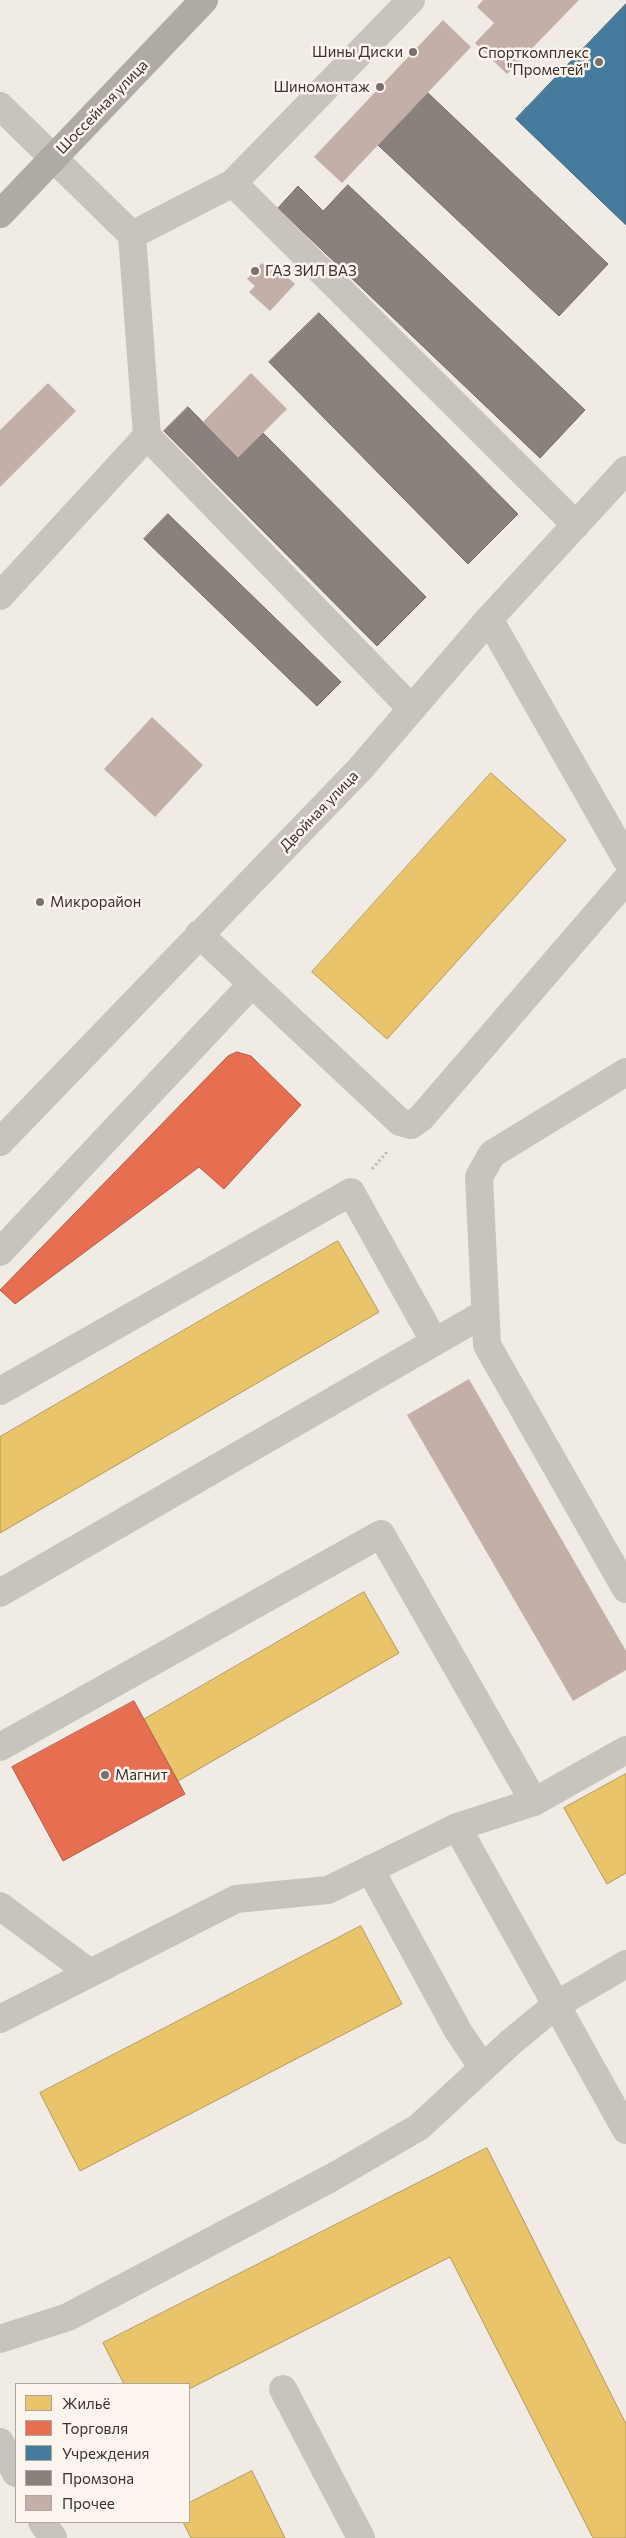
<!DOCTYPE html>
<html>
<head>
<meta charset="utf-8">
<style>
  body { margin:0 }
  #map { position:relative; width:626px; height:2538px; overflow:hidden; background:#f0ebe5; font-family:Commissioner,sans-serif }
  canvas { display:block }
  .legend { position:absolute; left:15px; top:2383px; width:175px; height:140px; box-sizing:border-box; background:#fbf5ee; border:1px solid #aea6a0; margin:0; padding:6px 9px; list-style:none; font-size:15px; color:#3b302b }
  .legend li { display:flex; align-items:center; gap:10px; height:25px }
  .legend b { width:25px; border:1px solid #aea6a0 }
</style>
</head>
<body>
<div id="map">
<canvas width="626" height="2538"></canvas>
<ul class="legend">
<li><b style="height:14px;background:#e9c46a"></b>Жильё</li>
<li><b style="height:14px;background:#e76f51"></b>Торговля</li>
<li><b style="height:14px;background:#457b9d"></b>Учреждения</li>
<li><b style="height:14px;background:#8a817c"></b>Промзона</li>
<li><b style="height:14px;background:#c3afa7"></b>Прочее</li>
</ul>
</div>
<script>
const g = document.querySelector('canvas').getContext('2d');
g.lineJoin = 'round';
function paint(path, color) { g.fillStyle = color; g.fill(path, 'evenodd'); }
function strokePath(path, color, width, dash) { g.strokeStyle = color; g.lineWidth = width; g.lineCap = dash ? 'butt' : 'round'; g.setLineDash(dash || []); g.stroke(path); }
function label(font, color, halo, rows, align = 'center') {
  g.font = font + ' Commissioner,sans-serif'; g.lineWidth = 5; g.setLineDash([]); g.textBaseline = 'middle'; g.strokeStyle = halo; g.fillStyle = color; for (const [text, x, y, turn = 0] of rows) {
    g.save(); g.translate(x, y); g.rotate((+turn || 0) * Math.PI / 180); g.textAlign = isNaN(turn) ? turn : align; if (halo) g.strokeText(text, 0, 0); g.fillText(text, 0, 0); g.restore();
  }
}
const homes = new Path2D(`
  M491,773L566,840L387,1039L312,972Z
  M338,1241L379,1312L0,1533V1437Z
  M364,1592L399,1653L178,1781L143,1720Z
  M626,1774V1873L607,1884L564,1808Z
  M361,1926L402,2004L80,2171L40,2093Z
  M487,2148L626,2424V2538H593L450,2257L189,2389V2384H124L103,2343Z
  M252,2471L285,2538H191L183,2522H189V2503Z`);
paint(homes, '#e9c46a');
strokePath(homes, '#b59857', 1);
const shops = new Path2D(`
  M237,1052L251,1056L301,1105L224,1189L199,1167L15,1304L0,1290L228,1056Z
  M134,1701L185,1794L63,1861L12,1767Z`);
paint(shops, '#e76f51');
strokePath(shops, '#b35c46', 1);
const public = new Path2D(`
  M626,4V225L516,119Z`);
paint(public, '#457b9d');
strokePath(public, '#42647b', 1);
const industry = new Path2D(`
  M428,93L608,264L559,316L378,145Z
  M348,185L585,410L540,458L278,208L298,186L323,211Z
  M319,313L518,514L468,564L269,362Z
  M188,407L238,458L263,433L426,597L377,646L164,431Z
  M168,514L341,682L317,706L144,539Z`);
paint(industry, '#8a817c');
strokePath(industry, '#726964', 1);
paint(new Path2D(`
  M483,0H579L507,74L475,43L494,23L477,7Z
  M443,20L471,47L342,183L314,157Z
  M262,263L271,271L275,266L295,284L270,311L249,292L255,286L247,279Z
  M251,373L287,409L238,458L203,422Z
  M48,383L76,411L0,487V430Z
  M152,717L203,765L155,817L104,769Z
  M469,1379L626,1651V1670L573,1701L407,1415Z`), '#c3afa7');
strokePath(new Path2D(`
  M372,1169L388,1151`), '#c2bbb6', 3, [2.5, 2.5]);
strokePath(new Path2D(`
  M411,0L233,183L132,235L147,436L411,708
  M0,106L132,235
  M233,183L576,525
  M0,596L147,436
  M489,619L626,859
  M199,934L400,1122L411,1125L421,1118L626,880
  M626,1072L492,1154L479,1177L487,1345L626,1589
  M0,1142L360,769L489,619L626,470
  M0,1252L252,984
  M0,1391L351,1192L434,1341
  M0,1593L485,1313
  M0,1747L381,1534L534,1802
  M457,1827L626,2130
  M370,1869L458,2031L483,2068
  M0,1906L90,1973
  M0,2019L236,1899L328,1890L457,1827L534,1802L626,1750
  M0,2339L68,2317L331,2178L419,2127L511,2042L556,2005L626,1964
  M283,2389L361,2538
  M0,2442L16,2473
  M42,2522L53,2538`), '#c9c3be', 28);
strokePath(new Path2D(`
  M0,214L204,0`), '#afaaa4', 28);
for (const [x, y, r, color] of [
  [413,52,5,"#7a716c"],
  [599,62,5,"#7a716c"],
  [380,87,5,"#7a716c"],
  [255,271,5,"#7a716c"],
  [40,902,5,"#7a716c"],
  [105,1775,5,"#7a716c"]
]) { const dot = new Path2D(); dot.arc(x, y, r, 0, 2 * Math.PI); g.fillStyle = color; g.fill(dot); strokePath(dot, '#fbf5ee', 2); }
label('15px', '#3b302b', '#fbf5ee', [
  ["Шины Диски",403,52],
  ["Спорткомплекс",589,53],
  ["\"Прометей\"",589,70],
  ["Шиномонтаж",370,87],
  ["ГАЗ ЗИЛ ВАЗ",265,271,"left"],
  ["Микрорайон",50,902,"left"],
  ["Магнит",115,1775,"left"]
], 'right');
label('15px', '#3b302b', '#fbf5ee', [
  ["Шоссейная улица",102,107,-46],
  ["Двойная улица",319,811,-46]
]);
</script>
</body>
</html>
